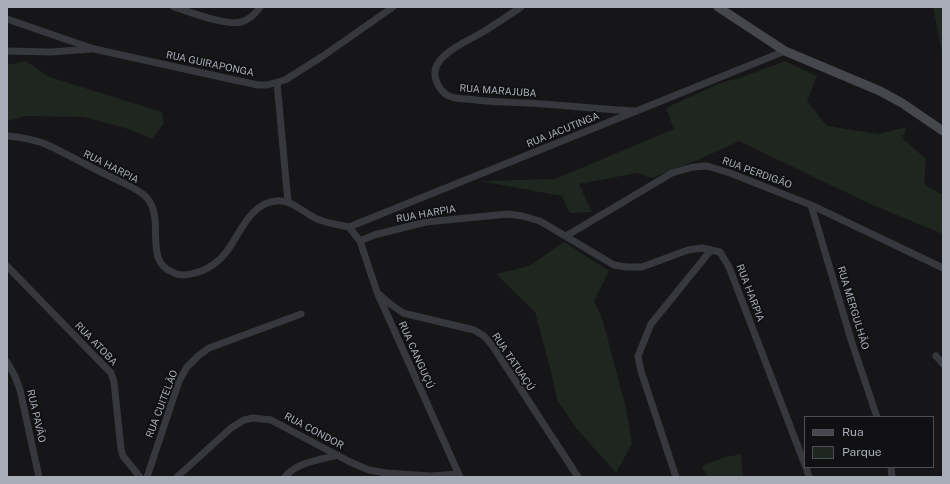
<!DOCTYPE html>
<html>
<head>
<meta charset="utf-8">
<style>
  body { margin:0 }
  #map { position:relative; width:950px; height:484px; overflow:hidden; background:#161618; font-family:"Public Sans",sans-serif }
  canvas { display:block }
  .frame { position:absolute; inset:0; border:8px solid #a8adb8; pointer-events:none }
  .legend { position:absolute; left:804px; top:416px; width:130px; height:52px; box-sizing:border-box; background:#111113; border:1px solid #4d4f55; margin:0; padding:5px 7px; list-style:none; font-size:12px; color:#a8adb8 }
  .legend li { display:flex; align-items:center; gap:8px; height:20px }
  .legend b { width:20px; border:1px solid #4d4f55 }
</style>
</head>
<body>
<div id="map">
<canvas width="950" height="484"></canvas>
<div class="frame"></div>
<ul class="legend">
<li><b style="height:5px;background:#45474d"></b>Rua</li>
<li><b style="height:11px;background:#1e261f"></b>Parque</li>
</ul>
</div>
<script>
const g = document.querySelector('canvas').getContext('2d');
g.lineJoin = 'round';
function paint(path, color) { g.fillStyle = color; g.fill(path, 'evenodd'); }
function strokePath(path, color, width, dash) { g.strokeStyle = color; g.lineWidth = width; g.lineCap = dash ? 'butt' : 'round'; g.setLineDash(dash || []); g.stroke(path); }
function label(font, color, halo, rows, align = 'center') {
  g.font = font + ' "Public Sans",sans-serif'; g.lineWidth = 4; g.setLineDash([]); g.textBaseline = 'middle'; g.strokeStyle = halo; g.fillStyle = color; for (const [text, x, y, turn = 0] of rows) {
    g.save(); g.translate(x, y); g.rotate((+turn || 0) * Math.PI / 180); g.textAlign = isNaN(turn) ? turn : align; if (halo) g.strokeText(text, 0, 0); g.fillText(text, 0, 0); g.restore();
  }
}
paint(new Path2D(`
  M933,7H943V57Z
  M26,61L49,77L162,112L164,123L152,139L128,129L84,117L26,116L7,121V65Z
  M785,61L817,76L807,101L827,126L879,134L907,127L902,138L926,159L924,184L943,195V234L868,203L739,141L700,159L652,178L637,173L579,184L592,212L570,213L562,196L480,181L555,179L674,129L666,108L720,83L743,77Z
  M564,242L609,271L594,301L603,321L613,359L626,408L632,444L616,473L577,429L557,400L552,376L535,312L496,274L529,266Z
  M741,454L743,477H707L702,466L722,458Z`), '#1e261f');
strokePath(new Path2D(`
  M174,7C190,12 225,26 241,22C249,20 255,14 260,7
  M521,7C509,15 496,24 483,32C469,40 444,51 437,65C431,76 439,91 449,96C454,98 461,99 467,99C487,102 507,102 527,103C563,105 598,109 634,111
  M7,19L94,49L230,79L258,85H267L285,80L323,56L393,7
  M7,51L51,52L91,49
  M277,83L288,202
  M7,136C19,137 31,139 43,143C64,152 84,164 105,174C116,180 140,189 147,198C166,219 142,262 174,273C180,276 188,275 195,273C207,270 219,262 227,251C240,234 250,203 276,201C291,199 304,213 317,219C327,223 338,225 349,227L360,241L377,292L460,477
  M811,205L852,343L877,417
  M349,227L785,51
  M566,236L672,173L693,167L707,166L730,173L811,205L943,268
  M360,241L374,235L426,222L508,214L522,216L540,221L614,265L627,267H642L688,250L702,248L720,252L729,267L805,465
  M7,266L111,373L114,382L121,449L123,456L140,477
  M380,295L389,303L403,313L474,330L484,336L492,345L578,477
  M936,356L943,364
  M7,362L15,376L20,390L39,477
  M806,467L809,477
  M891,467L892,477
  M147,477L179,381L187,367L198,356L209,348L301,314
  M177,477L231,428L244,420L253,418L271,420L350,462L369,470L386,473L431,476L458,474
  M285,477C297,462 320,460 338,455
  M676,477L641,371L638,356L651,324L711,250`), '#37383d', 7);
strokePath(new Path2D(`
  M718,7L785,51L880,91L902,103L943,131`), '#45474d', 9);
label('10px', '#a8adb8', '#111113', [
  ["RUA GUIRAPONGA",210,64,12],
  ["RUA MARAJUBA",498,91,4],
  ["RUA JACUTINGA",563,130,-22],
  ["RUA HARPIA",111,167,27],
  ["RUA PERDIGÃO",757,173,20],
  ["RUA HARPIA",426,214,-10],
  ["RUA HARPIA",750,293,69],
  ["RUA MERGULHÃO",853,308,73],
  ["RUA ATOBA",96,344,46],
  ["RUA CANGUÇÚ",416,355,66],
  ["RUA TATUAÇÚ",513,362,56],
  ["RUA CUITELÃO",162,404,-69],
  ["RUA PAVÃO",36,416,77],
  ["RUA CONDOR",314,431,28]
]);
</script>
</body>
</html>
